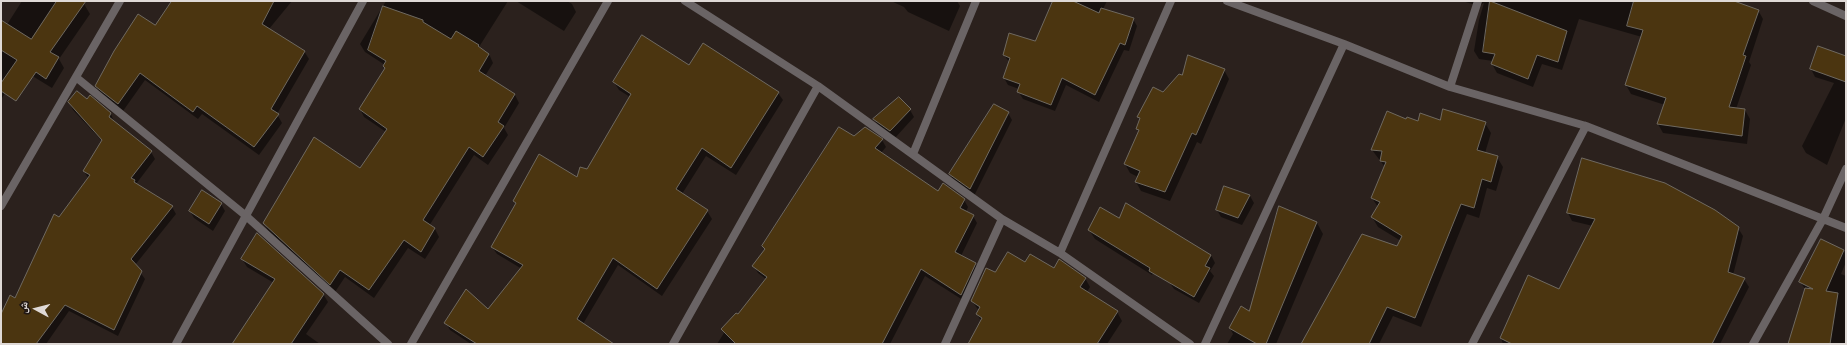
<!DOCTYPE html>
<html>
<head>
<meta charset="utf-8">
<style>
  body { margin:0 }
  #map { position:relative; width:1847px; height:345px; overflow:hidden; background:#2b211d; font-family:Signika,"Noto Naskh Arabic",sans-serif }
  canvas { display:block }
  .frame { position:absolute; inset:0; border:2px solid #dfd9d6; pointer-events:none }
  .north { position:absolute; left:16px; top:289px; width:40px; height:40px; -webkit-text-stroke:3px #211814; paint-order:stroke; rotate:277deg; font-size:11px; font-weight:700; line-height:16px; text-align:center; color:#dfd9d6 }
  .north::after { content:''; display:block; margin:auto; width:14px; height:18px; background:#dfd9d6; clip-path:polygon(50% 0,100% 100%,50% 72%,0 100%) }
</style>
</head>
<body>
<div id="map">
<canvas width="1847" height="345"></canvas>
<div class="frame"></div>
<div class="north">ش</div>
</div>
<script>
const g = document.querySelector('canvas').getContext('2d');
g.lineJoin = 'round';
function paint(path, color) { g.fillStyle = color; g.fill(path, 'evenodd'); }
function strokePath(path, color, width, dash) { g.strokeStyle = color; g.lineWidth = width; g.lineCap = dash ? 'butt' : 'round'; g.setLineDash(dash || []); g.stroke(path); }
paint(new Path2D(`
  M22,1H80L84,4L90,14L59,59L64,68L52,88L21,69L2,98L1,34Z
  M204,1H292L269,29L304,51L309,59L277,114L282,123L259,155L202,114L198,119L145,80L123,111L101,94L96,86L156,27Z
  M386,1H508L479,47L489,54L493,63L485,76L515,95L519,103L504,128L508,135L488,165L474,155L429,226L435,229L439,237L425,259L408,248L374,298L345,277L335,292L269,232L264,223L360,169L386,132L364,117L360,109L386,69L385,65L365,52L360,44Z
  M516,1H567L572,4L576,12L564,31Z
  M891,1H957L960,6L949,31L908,12L904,7Z
  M1054,1H1107L1103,9L1133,19L1137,26L1129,51L1124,50L1099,102L1066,85L1055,111L1023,99L1018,91L1019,89L1008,85L1004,78L1010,63L1004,55L1035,42Z
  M1462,1H1738L1737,3L1758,10L1763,19L1749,62L1751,65L1736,109L1745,110L1750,119L1747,144L1663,133L1658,124L1665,105L1631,94L1626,85L1642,37L1579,19L1562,70L1542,64L1533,87L1497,73L1492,64L1493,61L1479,59L1474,51L1479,20L1484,3L1479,6Z
  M1818,47L1846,57V118L1827,165L1806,153L1802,146L1834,83L1815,77L1811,69Z
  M690,66L778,93L783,100L736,175L706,156L682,194L707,211L712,219L662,296L618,265L583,324L596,344H471L450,330L446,323L488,311L522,269L497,254L492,247L516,205L514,201L577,179L587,170L630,97L619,90L614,82Z
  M1224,70L1229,79L1201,144L1197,142L1170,201L1141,191L1136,182L1138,177L1130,173L1125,164L1139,133L1137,129L1140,120L1138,117L1182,76Z
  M88,101L111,114L114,122L151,152L155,159L136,184L172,207L176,214L135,265L145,279L118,336L69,311L46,344H1V317L15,299L59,218L88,178L84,171L102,141L73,110L69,102Z
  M910,110L914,117L895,138L879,127L875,120Z
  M1008,113L1012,120L974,196L954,181L950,174Z
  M1407,120L1485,123L1491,133L1485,153L1497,157L1503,167L1496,191L1487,188L1479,218L1467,214L1421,327L1393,316L1379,344H1302L1398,248L1401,241L1378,227L1372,217L1378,207L1372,198L1385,167L1372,150Z
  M854,137L882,140L886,147L881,153L938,192L964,200L968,207L966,212L973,216L977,223L961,256L975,263L980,271L966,302L925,276L890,344H717L724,333L722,329L738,316L766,279L758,273L754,266L765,250L763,246Z
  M1225,187L1250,196L1254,203L1242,225L1221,217L1217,210Z
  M221,204L225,211L213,231L194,218L190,211Z
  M1279,207L1317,223L1323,234L1276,344H1227L1233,334L1230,328L1250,312Z
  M1568,213L1738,228L1743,236L1733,275L1744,279L1749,287L1720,344H1503L1501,338L1560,290L1593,226L1572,221Z
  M1120,219L1175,240L1152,275L1095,239L1089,230Z
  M1844,251L1846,255V262L1841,274L1846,276V344H1789L1806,290L1800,282Z
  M1211,255L1215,263L1210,271L1214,276L1199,303L1174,289L1169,282Z
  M242,259L323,294L328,302L306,334L320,344H233L274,283L247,267Z
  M1025,264L1054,269L1085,278L1090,287L1087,292L1117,312L1122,321L1107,344H969L981,321L977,314L979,311L972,301L996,274Z`), '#0007');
const building = new Path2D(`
  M57,1H86L50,52L59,57L46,79L36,72L16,101L1,91V83L17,60L1,50V20L31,39Z
  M172,1H274L262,24L305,51L271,109L279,114L254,147L197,106L193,112L140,73L118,104L95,86L114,51L138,14L155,25Z
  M1053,1H1073L1099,13L1101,8L1134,18L1125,45L1120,43L1095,95L1062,78L1051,105L1017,92L1020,84L1003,78L1010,58L1003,55L1009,33L1035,41Z
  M1490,1L1567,31L1558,62L1537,55L1528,79L1491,64L1495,54L1483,52Z
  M1634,1H1734L1759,10L1743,55L1746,56L1729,107L1745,109L1742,136L1657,124L1666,98L1625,85L1643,30L1627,26Z
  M383,6L423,20V22L451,39L456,31L479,45L478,46L489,54L479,71L515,94L498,122L504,126L483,157L469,147L423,220L435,228L421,252L404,240L369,290L340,270L330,285L263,223L314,137L360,168L387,129L359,109L385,68L383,66L386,61L368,50Z
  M642,35L689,65L703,43L779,92L731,168L702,148L676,189L708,210L657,289L613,258L577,319L614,344H477L444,323L466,289L488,309L523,265L491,247L516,203L513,201L539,154L577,177L580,167L587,169L631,94L613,82Z
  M1818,46L1846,56V82L1810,69Z
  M1188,55L1225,69L1196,135L1192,133L1165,192L1135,182L1140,171L1124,164L1139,130L1136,129L1140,118L1137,117L1153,87L1163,92L1179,74L1182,75Z
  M77,91L87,99L90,95L111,113L109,117L152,151L131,178L135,180L134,182L173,206L131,259L142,271L114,330L65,305L36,344H1V314L10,295L15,298L54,214L59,217L90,175L83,171L102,140L68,102Z
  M899,97L911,109L890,131L873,119Z
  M994,104L1009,112L970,189L949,174Z
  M1443,109L1486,122L1477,150L1498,156L1491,182L1482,179L1474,208L1461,204L1415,318L1387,307L1369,344H1301L1362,234L1397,246L1402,236L1371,217L1380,202L1371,198L1386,162L1380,161L1382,151L1371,150L1387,111L1406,119L1407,117L1418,121L1420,113L1440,120Z
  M839,127L854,136L865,127L883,139L875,148L938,191L943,183L965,199L960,208L974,215L955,252L976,263L961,295L921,269L882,344H736L721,329L736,313L738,314L767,277L752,266L765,249L762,246Z
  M1582,158L1665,183L1715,210L1739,227L1728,272L1745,278L1712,344H1512L1500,338L1528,275L1559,289L1595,219L1567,213Z
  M1224,186L1250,195L1238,218L1216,210Z
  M202,190L222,203L209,224L189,211Z
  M1126,203L1211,255L1205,266L1210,268L1194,297L1149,271L1150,268L1088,230L1100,207L1119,218Z
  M1279,206L1317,222L1266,344H1257L1229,328L1241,306L1249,311Z
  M257,233L324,294L291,344H232L275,279L241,259Z
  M1821,239L1844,250L1826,291L1838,293L1830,344H1788L1805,288L1813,289L1799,282Z
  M1008,252L1025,262L1030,254L1054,268L1059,259L1086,278L1080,287L1118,311L1097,344H968L982,318L976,314L980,307L971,301L986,268L995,272Z`);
paint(building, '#4b3510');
strokePath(building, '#6f6960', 1);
strokePath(new Path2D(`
  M685,1L818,86L1002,219L1060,253L1190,344
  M1227,1L1344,44L1450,87L1586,126L1846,228
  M1813,1L1846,16
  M77,78L245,215L388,344
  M1450,87L1478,1
  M913,154L976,1
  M1,206L120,1
  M1060,253L1171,1
  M176,344L363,1
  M411,344L608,1
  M673,344L818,86
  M945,344L1002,219
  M1205,344L1344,44
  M1472,344L1586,126
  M1753,344L1823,219L1846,169`), '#6a6465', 8);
</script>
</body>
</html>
